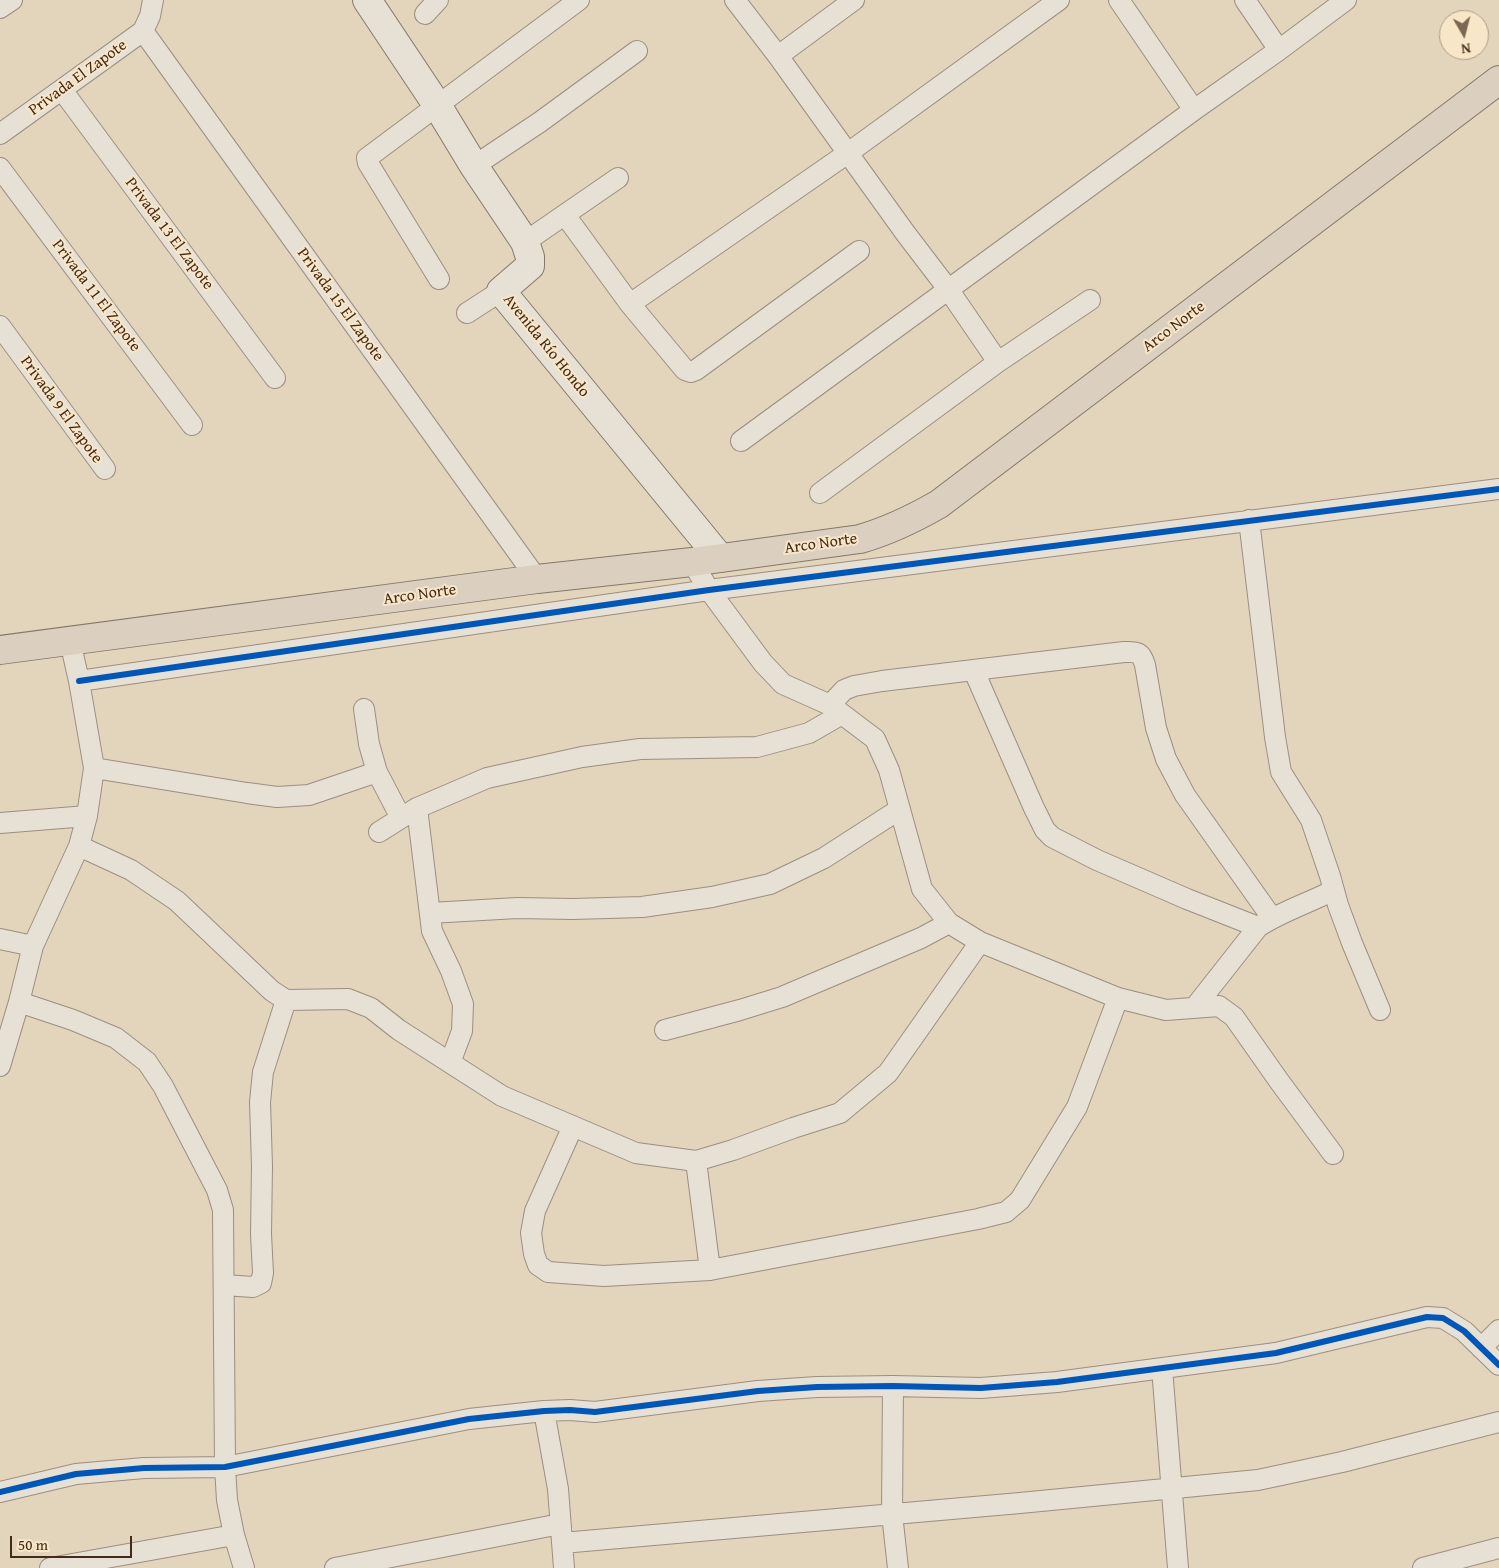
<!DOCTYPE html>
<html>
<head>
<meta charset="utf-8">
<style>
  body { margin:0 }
  #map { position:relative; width:1499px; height:1568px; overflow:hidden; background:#e3d4bc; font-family:"Gentium Book Plus",serif }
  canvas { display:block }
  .north { position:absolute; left:1439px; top:10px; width:50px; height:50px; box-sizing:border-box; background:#f8e6c8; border:1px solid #b09b82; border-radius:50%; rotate:172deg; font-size:14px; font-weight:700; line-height:20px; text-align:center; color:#442b19 }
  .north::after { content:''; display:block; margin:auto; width:18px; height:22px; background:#7c6652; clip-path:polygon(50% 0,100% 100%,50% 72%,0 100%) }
  .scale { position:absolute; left:10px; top:1536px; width:122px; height:22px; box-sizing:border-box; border:2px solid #442b19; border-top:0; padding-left:6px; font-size:15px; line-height:18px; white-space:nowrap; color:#442b19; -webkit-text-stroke:4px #f8e6c8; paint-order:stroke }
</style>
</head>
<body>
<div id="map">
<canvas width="1499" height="1568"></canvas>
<div class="north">N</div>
<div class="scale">50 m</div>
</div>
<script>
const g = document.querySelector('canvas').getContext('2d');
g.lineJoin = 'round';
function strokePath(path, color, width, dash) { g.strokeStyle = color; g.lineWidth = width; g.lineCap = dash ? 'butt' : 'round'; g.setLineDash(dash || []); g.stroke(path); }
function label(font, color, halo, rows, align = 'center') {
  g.font = font + ' "Gentium Book Plus",serif'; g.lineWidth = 4; g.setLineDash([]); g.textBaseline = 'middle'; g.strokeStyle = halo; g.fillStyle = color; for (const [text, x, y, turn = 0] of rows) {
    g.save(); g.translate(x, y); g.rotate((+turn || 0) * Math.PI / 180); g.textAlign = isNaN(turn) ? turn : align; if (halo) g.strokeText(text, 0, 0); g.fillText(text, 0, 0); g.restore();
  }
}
const minor = new Path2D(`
  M735,0L778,56L906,234L948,289L998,362
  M1119,0L1194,110
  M1245,0L1279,50
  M0,8L12,0
  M425,14L438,0
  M143,31L537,579
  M778,56L854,0
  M62,90L275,378
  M0,134L143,31L150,16L153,0
  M474,166L540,122L637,51
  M0,168L192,425
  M565,215L630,304L685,370L691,372L696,370L859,251
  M525,242L618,178
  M439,279L368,163L367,158L579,0
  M630,304L848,153L1059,0
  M467,313L501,291
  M0,326L105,469
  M741,441L1194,110L1279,50L1346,0
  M820,493L998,362L1090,300
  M1249,520L1275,737L1281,772L1311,820L1330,876L1338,905L1352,943L1380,1010
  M692,562L709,590L763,663L783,684L830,705L875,739L889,770L922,889L949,923L980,942L1118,998L1166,1010L1219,1006L1234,1017L1279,1081L1333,1154
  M974,671L1034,808L1045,830L1052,837L1097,860L1187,899L1258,927
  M79,681L709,590L1499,489
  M830,705L844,690L854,686L882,681L1124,652C1137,652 1141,651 1145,665L1156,728L1166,759L1185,795L1272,918
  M364,709L369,744L377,772L401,818
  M94,768L247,793L277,797L309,795L377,772
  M417,808L432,931L451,971L463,1004L462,1031L450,1063
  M0,823L87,816
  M379,832L417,808L487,778L582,757L640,749L757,747L809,733L842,714
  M79,846L131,870L177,901L272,991L286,1000L348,999L371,1008L399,1030L502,1096L636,1153L696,1161L733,1150L793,1128L840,1113L888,1073L980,942
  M430,913L517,908L573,909L642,907L712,897L770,884L824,858L900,809
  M0,939L33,946
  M19,1002L73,1020L116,1038L147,1062L163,1086L217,1190L223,1210L225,1467L227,1500L234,1535L244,1568
  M1195,1007L1258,927C1282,911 1309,903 1334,890
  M665,1030L740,1010L782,997L921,938L949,923
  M0,1066L19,1002L33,946L79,846L87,816L94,768L79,681L70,641
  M573,1126L535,1211L531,1233L534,1254L538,1265L548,1272L604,1276L710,1270L978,1219L1006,1212L1020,1200L1077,1107L1118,998
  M696,1161L710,1270
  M224,1285L253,1287L261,1283L263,1273L261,1234L262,1166L260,1102L263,1072L286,1000
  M1481,1348L1499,1330
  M1162,1368L1178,1568
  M893,1386L892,1514L898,1568
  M544,1411L558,1489L564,1568
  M0,1492L76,1474L144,1468L225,1467L469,1419L544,1411L570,1410L595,1412L758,1391L817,1387L893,1386L981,1388L1057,1382L1276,1353L1427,1317L1443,1318L1464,1331L1499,1365
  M562,1543L1020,1503L1258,1480L1342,1462L1499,1422
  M50,1568L234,1535
  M335,1568L560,1524
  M1423,1568L1499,1548`);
const secondary = new Path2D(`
  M367,0L437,105L474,166L525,242L530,257V266L501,291L720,558`);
const primary = new Path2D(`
  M0,650L537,579L692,562L860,539C888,531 913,519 939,504L1499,80`);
strokePath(minor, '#9b8f80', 22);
strokePath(secondary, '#84786a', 30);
strokePath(primary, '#84786a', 30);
strokePath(minor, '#e7e0d4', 20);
strokePath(secondary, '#e7e0d4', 28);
strokePath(primary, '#dbd0bf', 28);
strokePath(new Path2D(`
  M79,681L709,590L1499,489
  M0,1492L76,1474L144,1468L225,1467L469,1419L544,1411L570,1410L595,1412L758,1391L817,1387L893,1386L981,1388L1057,1382L1276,1353L1427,1317L1443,1318L1464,1331L1499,1365`), '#0057b8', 6);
label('16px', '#442b19', '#f8e6c8', [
  ["Privada El Zapote",78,78,-36],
  ["Privada 13 El Zapote",169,234,53],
  ["Privada 11 El Zapote",96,296,53],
  ["Privada 15 El Zapote",340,305,54],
  ["Arco Norte",1174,327,-37],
  ["Avenida Río Hondo",546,346,51],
  ["Privada 9 El Zapote",61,410,54],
  ["Arco Norte",821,544,-8],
  ["Arco Norte",420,595,-8]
]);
</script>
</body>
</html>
